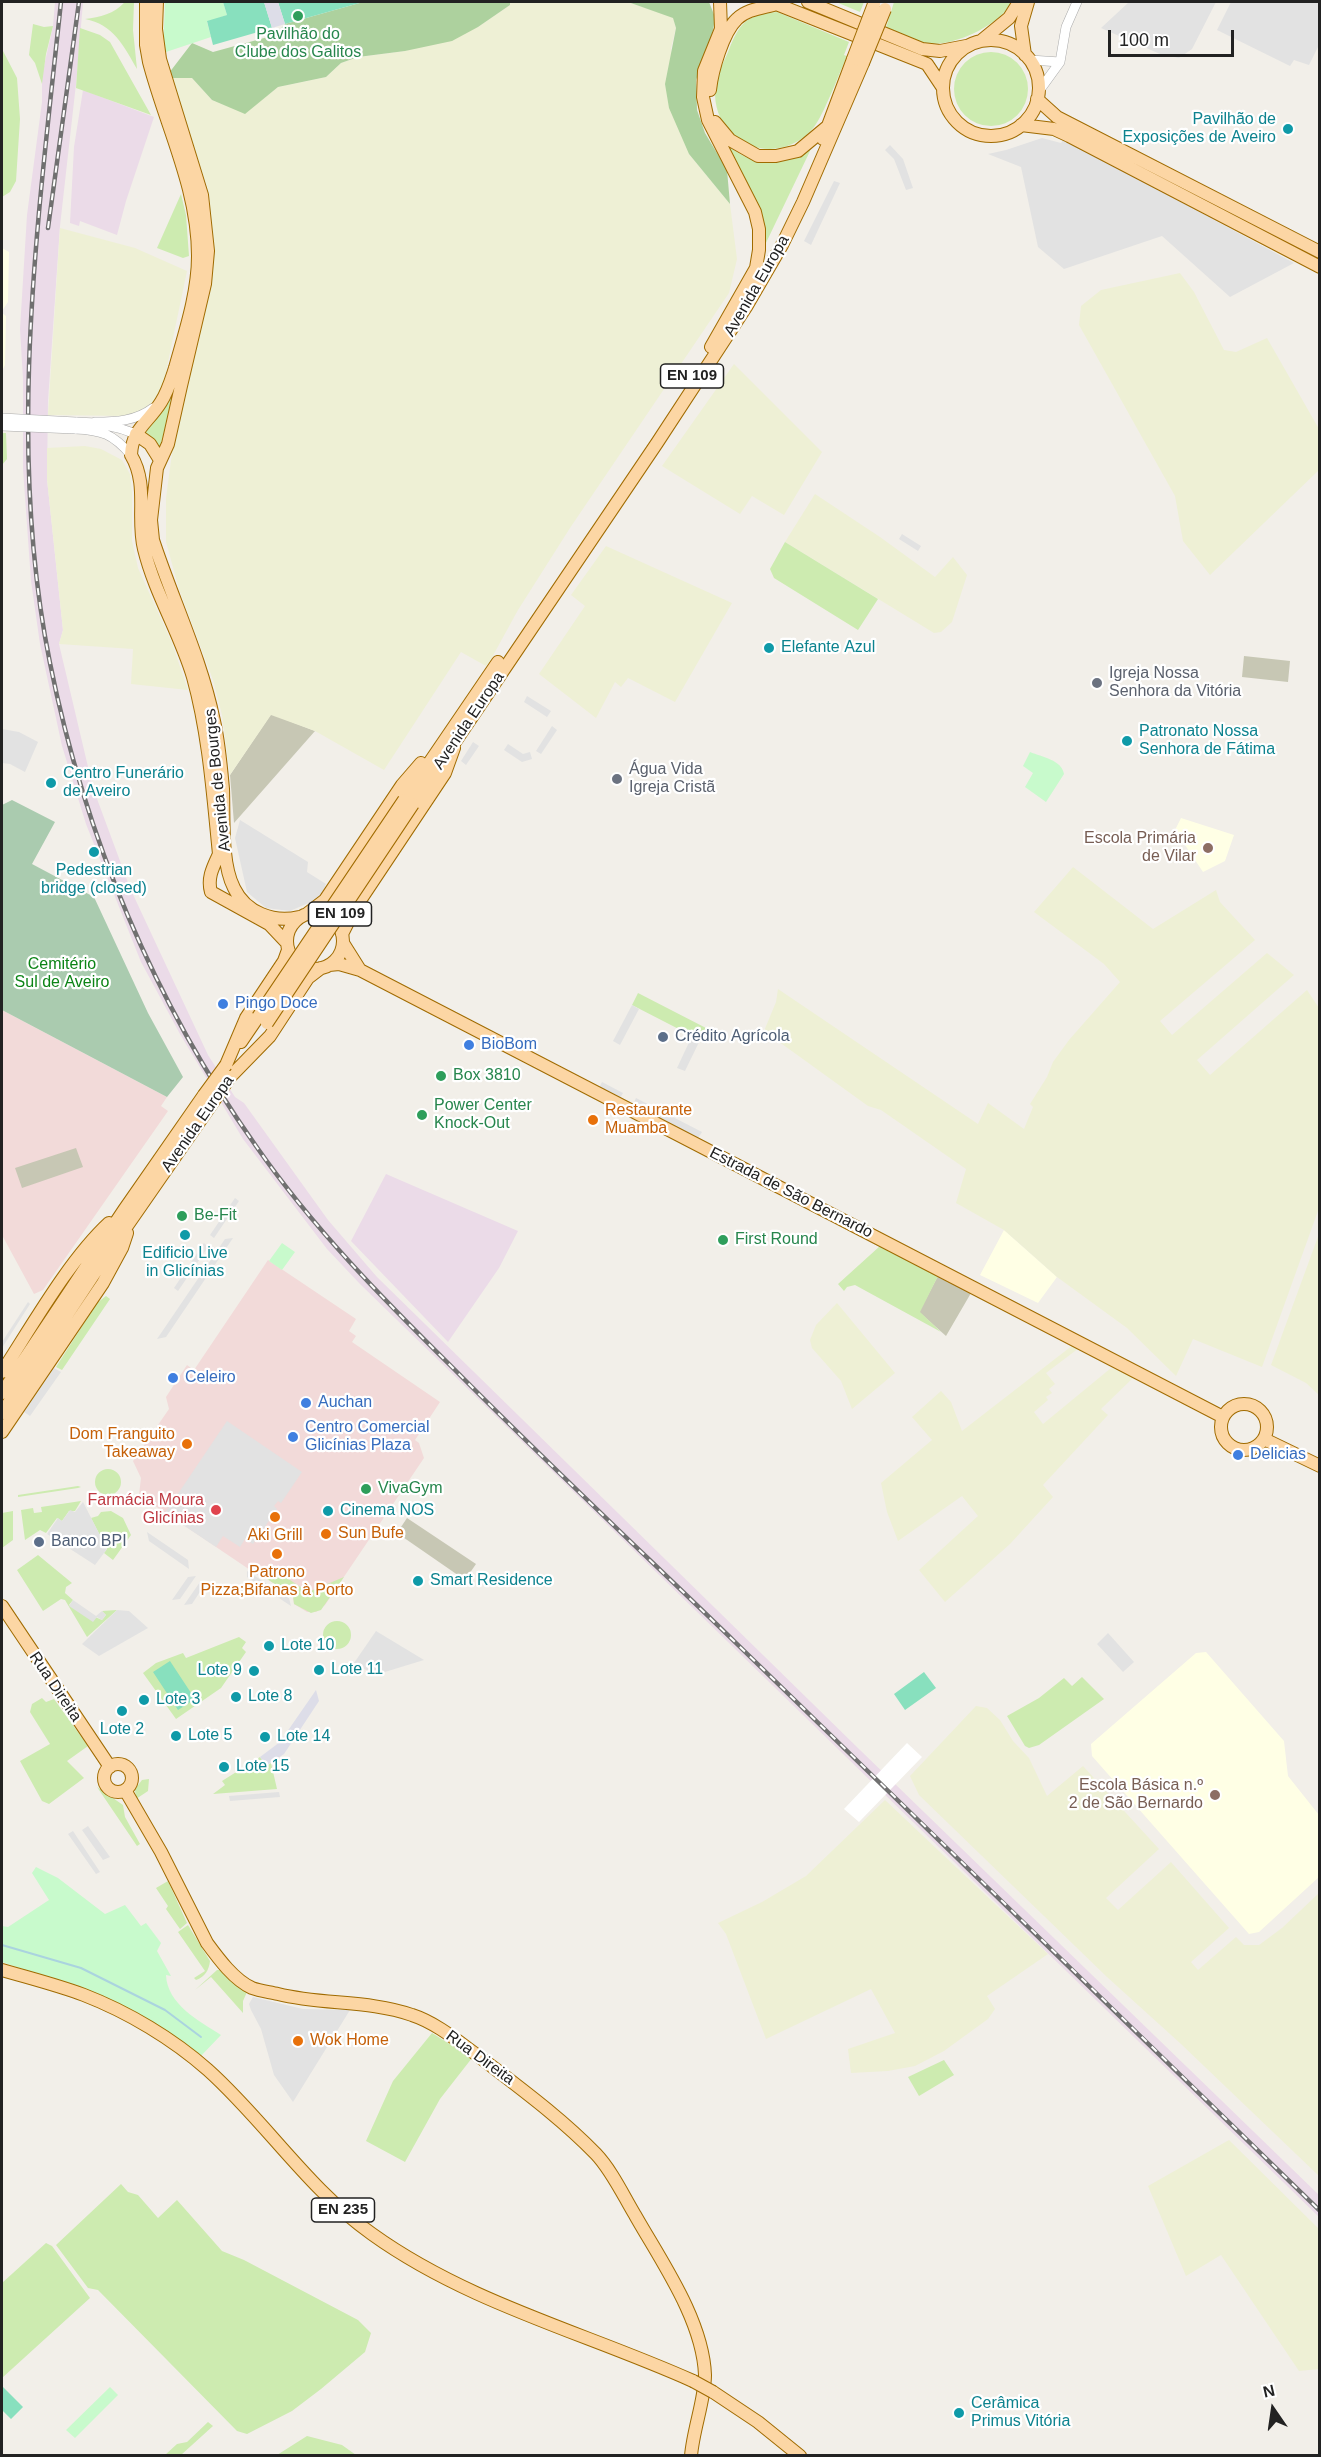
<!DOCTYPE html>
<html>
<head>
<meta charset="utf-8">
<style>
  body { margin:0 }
  #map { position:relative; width:1321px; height:2457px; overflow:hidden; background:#f2efe9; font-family:Helvetica,sans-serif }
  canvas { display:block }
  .frame { position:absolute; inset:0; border:3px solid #222; pointer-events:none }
  .north { position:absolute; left:1243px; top:2379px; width:60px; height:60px; -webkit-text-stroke:4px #fff; paint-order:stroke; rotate:347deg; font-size:16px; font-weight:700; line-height:24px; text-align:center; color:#222 }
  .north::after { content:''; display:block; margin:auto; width:21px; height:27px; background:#222; clip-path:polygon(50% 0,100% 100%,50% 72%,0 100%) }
  .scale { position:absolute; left:1108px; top:30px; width:126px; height:27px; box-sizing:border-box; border:3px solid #222; border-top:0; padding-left:8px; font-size:18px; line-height:21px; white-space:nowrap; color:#222; -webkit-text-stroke:4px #fff; paint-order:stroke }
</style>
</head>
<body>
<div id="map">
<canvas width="1321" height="2457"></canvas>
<div class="frame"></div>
<div class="north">N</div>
<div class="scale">100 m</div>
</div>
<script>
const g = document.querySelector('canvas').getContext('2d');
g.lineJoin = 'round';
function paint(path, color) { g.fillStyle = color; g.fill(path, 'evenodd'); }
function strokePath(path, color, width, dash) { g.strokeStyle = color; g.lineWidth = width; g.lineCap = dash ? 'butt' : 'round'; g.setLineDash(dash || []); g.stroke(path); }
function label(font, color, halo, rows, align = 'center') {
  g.font = font + ' Helvetica,sans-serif'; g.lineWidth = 4.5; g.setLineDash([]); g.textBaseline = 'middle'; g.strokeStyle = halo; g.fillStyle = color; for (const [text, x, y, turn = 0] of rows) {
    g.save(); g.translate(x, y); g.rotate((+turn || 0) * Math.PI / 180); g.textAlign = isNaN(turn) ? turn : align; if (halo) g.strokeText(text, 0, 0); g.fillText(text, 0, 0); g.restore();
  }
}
paint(new Path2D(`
  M2,1010L167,1097L161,1106L168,1111L43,1290L34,1294L2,1235Z
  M268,1260L356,1319L349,1331L356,1336L352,1342L440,1402L415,1440L419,1443L424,1458L325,1605L316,1612H307L294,1604L293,1596L264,1577L262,1578L139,1495L141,1478L133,1461L169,1409L166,1397L187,1365L194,1370Z`), '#f2dad9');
paint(new Path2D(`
  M55,2H83L77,75L60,226L48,401L47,479L63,630L59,644L93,788L130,888L208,1055L235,1097L244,1103L328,1220L377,1277L860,1750L1319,2195V2217L360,1284L327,1249L243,1139L180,1034L141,962L86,824L62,746L40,644L31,581L23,469V379L20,329L27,215L42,102V75L53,26Z
  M83,90L154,117L126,201L117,235L80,221L79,226L70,223L74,147Z
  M386,1174L518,1231L499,1268L448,1342L351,1241Z`), '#ebdbe8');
paint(new Path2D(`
  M2,248L9,252L8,302L2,311Z
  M2,313L6,316L5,365L2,371Z
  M1181,818L1234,835L1225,861L1203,872L1175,830Z
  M1004,1230L1057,1277L1038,1303L980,1275Z
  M1206,1652L1284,1741L1288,1776L1319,1815V1877L1259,1932L1249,1934L1092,1756L1091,1744L1196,1653Z`), '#ffffe5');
paint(new Path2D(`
  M1244,656L1290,661L1288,682L1242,677Z
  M271,714L315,731L234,823L230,775Z
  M76,1148L83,1167L22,1188L15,1168Z
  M939,1274L971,1293L946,1336L919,1312Z
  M407,1518L476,1564L465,1580L397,1533Z`), '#c7c7b4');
paint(new Path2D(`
  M510,2H628L673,17L676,28L671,48L689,154L730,204L737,259L729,293L570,528L518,610L490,661L486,666L461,652L384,770L315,731L271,715L230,775L222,715L213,680L179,589L166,542V498L172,453L210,279L214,246L208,189L170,78H192L212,100L245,113L278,87L326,77L341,63L359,57L405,51L478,27L510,5Z
  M60,228L135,248L187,271L163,386L153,403L144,411L128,416L48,415Z
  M1180,273L1194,292L1224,350L1236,352L1267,338L1319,429V470L1210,575L1183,541L1175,496L1079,325L1081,306L1101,290Z
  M734,364L822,452L784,515L752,496L740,514L662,466Z
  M85,446L101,449L122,460L130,474L132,492V541L138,568L172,643L188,690L131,684L133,649L59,644L63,630L47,479V448Z
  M815,494L880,537L935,577L953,557L967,575L952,622L941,632L934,633L785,542Z
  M606,546L732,603L675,702L628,678L621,687L615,682L596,718L539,674L585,606L571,595Z
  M1073,867L1153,929L1216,890L1220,902L1255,940L1160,1021L1172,1035L1267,953L1294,975L1197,1060L1210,1075L1307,990L1319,1008V1208L1262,1367L1193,1339L1176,1376L1127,1328L1057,1277L1004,1230L956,1203L966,1169L881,1110L868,1106L764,1031L776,1002L778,989L978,1124L988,1103L1024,1129L1033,1107L1030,1104L1047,1077L1053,1062L1069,1040L1120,982L1104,964L1034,912Z
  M1319,1234L1320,1395H1319L1306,1383L1271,1365Z
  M837,1303L895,1373L852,1409L841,1381L812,1348L810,1340L816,1325Z
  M1073,1345L1079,1348L1046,1373L1055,1384L1049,1389L1052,1393L1046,1397L1048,1400L1034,1412L1043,1424L1111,1368L1134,1377L1101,1409L1108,1415L1043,1485L1053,1497L1010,1544L945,1602L919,1570L978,1516L962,1496L898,1541L887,1512L881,1483L932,1440L912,1417L941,1391L951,1402L962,1431Z
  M976,1706L987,1708L1000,1720L1013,1741L1029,1758L1047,1796L1083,1766L1159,1849L1106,1898L1118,1910L1171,1862L1229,1928L1191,1962L1198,1970L1236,1937L1244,1945H1259L1282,1928L1319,1893V2176L1181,2044L1107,1977L919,1795L910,1776Z
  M885,1800L1048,1954L987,1996L995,2009L988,2019L944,2051L915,2066L888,2071L851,2073L848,2049L895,2033L871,1989L766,2039L726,1934L718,1923L762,1902L806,1876Z
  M1229,2140L1319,2229V2369L1299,2371L1221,2255L1186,2276L1148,2186Z`), '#eef0d5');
paint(new Path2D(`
  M125,2H134L133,30L137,69C124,46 113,24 85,19C100,17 114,14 125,2Z
  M836,2H864L860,12Z
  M894,2H1012C1000,25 952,48 926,43C913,40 899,33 886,28Z
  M777,12L849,42L844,55L847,56C839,74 824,114 814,127C781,168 717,148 715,95C714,79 722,66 728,52C739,24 746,14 777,12Z
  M33,24L44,27L53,26L46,54L42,84L35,63L29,55Z
  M80,28L100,35L110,42L151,115L76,88Z
  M2,49L17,78L20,119L16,181L10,192L2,197Z
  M954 89a37 37 0 1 1 74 0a37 37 0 1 1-74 0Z
  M723,142C753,167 777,169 811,149L764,247Z
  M181,194L186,215L189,256L183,258L157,248Z
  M175,387L160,448L152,438L143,433L158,416Z
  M2,433H6L7,459L2,465Z
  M785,542L878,599L858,630L774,578L770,569Z
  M638,993L706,1028L700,1040L632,1005Z
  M880,1246L939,1274L920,1312L941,1332L855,1285L847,1287L844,1291L838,1284Z
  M106,1296L110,1299L62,1370L56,1367L97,1303Z
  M95 1482a13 13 0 1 1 26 0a13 13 0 1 1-26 0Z
  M78,1486L81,1487L78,1488L18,1497V1495Z
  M81,1501L75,1511H69L62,1521L57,1518L46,1533L40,1530L25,1540L21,1510L33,1508L34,1513L42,1512L41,1507Z
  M13,1511V1540L2,1548V1513Z
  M111,1511L123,1518L131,1535L113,1560L104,1553L107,1549L91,1518L98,1516L101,1512Z
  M38,1555L72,1583L66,1587L65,1593L73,1600L69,1605L102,1620L106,1615L102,1611L117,1610L87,1637L65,1600L61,1599L43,1611L17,1570Z
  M275,1570L308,1592L344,1577L321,1610L311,1613L294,1604L293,1596L264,1577Z
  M323 1635a14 14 0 1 1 28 0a14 14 0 1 1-28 0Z
  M239,1637L246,1642L242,1648L246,1652L221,1688L176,1719L143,1673L156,1663L183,1653L186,1658Z
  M1082,1677L1104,1699L1039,1745L1029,1748L1025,1746L1007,1716L1039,1698L1064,1678L1072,1686Z
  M42,1698L46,1702L54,1699L88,1746L67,1761L84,1778L49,1804L42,1801L20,1761L50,1744L30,1712L32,1704Z
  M260,1757L266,1766L271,1763L277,1789L213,1794L225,1785L222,1781Z
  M149,1779L148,1791L136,1799L135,1789L142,1780Z
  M97,1787L123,1805L125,1817L140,1844L137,1846Z
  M168,1881L187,1923L180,1929L166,1909L168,1906L156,1888Z
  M188,1925L210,1961C209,1970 205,1977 196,1980L194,1978L205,1971L178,1932Z
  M217,1970H223L247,1992L243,2001V2013L211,1977L195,1990Z
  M432,2033L472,2058L440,2099L405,2162L366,2141L393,2081Z
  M944,2060L954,2075L919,2096L908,2077Z
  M121,2184L128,2192L138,2195L158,2218L177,2200L222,2251L244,2260L358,2320L371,2333L365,2352L321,2389L292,2411L247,2434L237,2431L98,2290L88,2288L56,2245Z
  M46,2243L52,2246L90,2298L2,2378V2283Z
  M208,2422L213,2426L181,2455H165L177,2444L187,2442Z
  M307,2436L342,2445L356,2455H277Z`), '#cdebb0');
paint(new Path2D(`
  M363,2H510V5L478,27L452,41L405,51L358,57L341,63L326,77L278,87L245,114L212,100L192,78H170L169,73L192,43L213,52L275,35L285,24Z
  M628,2H709L715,17L713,31L696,80L697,110L705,133L727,170L730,204L689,154L669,108L665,84L676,28L673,18Z`), '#add19e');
paint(new Path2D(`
  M12,800L55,822L32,864L94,897L148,1013L183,1077L167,1097L2,1010V805Z`), '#aacbaf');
paint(new Path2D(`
  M165,2H223L227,15L207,22L211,37L163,53Z
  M1030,752C1042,757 1062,760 1064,774L1046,802L1025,787L1033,773L1023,766Z
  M282,1243L295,1252L282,1270L269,1261Z
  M36,1867L58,1878L105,1914L125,1905L141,1926L146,1923L161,1943L157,1951L171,1976L166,1975C167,2004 199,2021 221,2035L199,2058L96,1994L2,1962V1926L8,1927L49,1900L32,1873Z
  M110,2387L118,2395L75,2438L66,2430Z`), '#c8facc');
paint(new Path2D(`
  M223,2H264L272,28L213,45L207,21L227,15Z
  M278,2H363L285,24Z
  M170,1661L195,1699L178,1710L153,1672Z
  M924,1672L936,1688L905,1710L894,1694Z
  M2,2386L23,2407L11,2419L2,2410Z`), '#88e0be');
paint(new Path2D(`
  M1129,2H1216L1192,49L1179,58L1160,54L1101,28Z
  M1231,2H1319V45L1309,65L1294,60L1290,66L1217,30Z
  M1042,138L1061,143L1064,139L1294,263L1230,297L1162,236L1064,269L1038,247L1021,167L988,154L1006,150Z
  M890,145L903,159L913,188L906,190L894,159L885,150Z
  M834,181L840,183L811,245L804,241Z
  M902,534L921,546L918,551L899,539Z
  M527,696L551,711L547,717L524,702Z
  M552,726L557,730L541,754L536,751Z
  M2,729L19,732L38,742L25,772L10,764L2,763Z
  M473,742L479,746L466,765L461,761Z
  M508,744L523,754L530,752L532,759L522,762L504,750Z
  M240,820L308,862L307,872L326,884L320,898L290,911L266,908L247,892L235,838Z
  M632,1005L639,1009L620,1045L613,1041Z
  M692,1036L700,1040L685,1071L677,1068Z
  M602,1082L623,1093L620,1098L599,1088Z
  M636,1098L702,1132L698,1138L633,1105Z
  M235,1198L239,1201L214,1238L210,1235Z
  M233,1238L166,1337L157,1339L225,1239Z
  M204,1243L208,1247L178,1291L174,1288Z
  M28,1302L30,1304L2,1348V1342Z
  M54,1368L61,1372L30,1416L24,1412Z
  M227,1421L302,1472L281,1503L278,1501L274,1506L277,1509L253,1544L245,1539L240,1547L223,1536L216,1547L165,1513Z
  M83,1502L107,1549L95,1565L47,1534L58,1518L62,1521L70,1510L75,1512Z
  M147,1532L188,1560L189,1569L149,1541Z
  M247,1571L289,1598L291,1606L247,1577Z
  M196,1576L180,1599L172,1600L188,1577Z
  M207,1581L192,1604L184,1605L200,1582Z
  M73,1600L96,1616L102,1611L106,1615L102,1620L97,1617L93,1622L69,1606Z
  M117,1610L129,1611L148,1628L99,1656L82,1644Z
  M376,1631L424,1660L375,1675L354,1663Z
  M1108,1633L1134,1662L1123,1672L1097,1644Z
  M279,1792L280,1797L230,1801L229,1796Z
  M88,1826L110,1857L103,1860L82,1830Z
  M73,1831L100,1872L96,1874L68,1834Z
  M253,1997L303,2009L350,2010L293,2102L274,2075L261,2029L251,2010L249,2004Z`), '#e2e2e2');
paint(new Path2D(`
  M264,2H278L285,24L272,28Z
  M316,1690L319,1701L284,1754L266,1766L260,1757L280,1742Z`), '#dddde8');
paint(new Path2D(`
  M907,1743L922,1757L859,1822L844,1809Z`), '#fff');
strokePath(new Path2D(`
  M2,1945L81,1968L165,2010L201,2037`), '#aad3df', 2);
const minor = new Path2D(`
  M1030,60L1060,62
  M1039,91L1060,62L1066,27L1077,2
  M76,422C97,422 116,426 136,434
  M95,422C116,422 136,421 153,408
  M75,429C102,430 113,434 131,455`);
const major = new Path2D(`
  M157,2L156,29L160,59L202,195L208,251L205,284L181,386L168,444L157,468L151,520L153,540C173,601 201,658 214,721C219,743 221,767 223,789C224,818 221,863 234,888C246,913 274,923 299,917
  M771,2L927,64L943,88
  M808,2L922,49L940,51L966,46
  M943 88a48 48 0 1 1 96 0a48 48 0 1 1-96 0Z
  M981,41L1009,18L1019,2
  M1025,55L1021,26L1028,2
  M710,90C712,71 723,32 737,19C747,9 763,8 777,4
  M1037,99L1057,117L1320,252
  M715,122L730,140L758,156H776L798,151L828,126
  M1021,125L1054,129L1069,136L1320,267
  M823,139L853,59
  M711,347L756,268L759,250V229L755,212L708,120L703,97L704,71L721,29L720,2
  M136,434L150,444L160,460
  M131,455C149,485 136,517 144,549C155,594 180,633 193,677C209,735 213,795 219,854C213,867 207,878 211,892L269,924L286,942
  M131,455C132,429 148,423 161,402C168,391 171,380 175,368C185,332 198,293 198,256C198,188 166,127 149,62L146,45V2
  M404,800L498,662
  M413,804L657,443L746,307L782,245L803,202L863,63
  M287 941a28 28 0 1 1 56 0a28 28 0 1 1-56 0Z
  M308,913L325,900L402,785L421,763
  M342,934L355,908L445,773L454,748
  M343,943L360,970
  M329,965L339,964L360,970L1223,1417
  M241,1042L258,1017
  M226,1065L246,1018L284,961L288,950
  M230,1077L270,1036L308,978L321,968
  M2,1372C32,1326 69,1260 109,1223
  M2,1393L124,1210L204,1095
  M1221 1427a23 23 0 1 1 46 0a23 23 0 1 1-46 0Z
  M2,1413L102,1262L213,1102
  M2,1432L103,1283L122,1248L127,1233
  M1264,1439L1320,1466
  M2,1606L110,1767
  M104 1778a14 14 0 1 1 28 0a14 14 0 1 1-28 0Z
  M125,1790L161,1852L207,1943C218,1958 234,1980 252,1988C260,1991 270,1992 278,1994C322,2005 369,2000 412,2015C437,2023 460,2043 481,2058C520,2088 561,2118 596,2154C612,2171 623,2195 635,2215C661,2261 703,2320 705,2375C705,2399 693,2430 691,2456
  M2,1970C29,1978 57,1985 84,1995C128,2012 173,2039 208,2070C265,2121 309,2190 372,2234C468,2303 586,2333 693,2381
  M713,2392L758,2422L800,2456`);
strokePath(minor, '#a9a9a9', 10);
strokePath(major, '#a06b00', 14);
strokePath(minor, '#fff', 9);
strokePath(major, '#fcd6a4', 12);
const rail = new Path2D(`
  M61,2C38,219 6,447 50,663C85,837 154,1002 256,1146C313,1228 383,1299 454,1369C546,1462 642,1552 736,1643C931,1832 1126,2021 1320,2211
  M48,228L79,2`);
strokePath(rail, '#707070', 4.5);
strokePath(rail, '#fff', 2, [7]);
const minorBridge = new Path2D(`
  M2,418L76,422
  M2,426L75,429`);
const majorBridge = new Path2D(`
  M853,59L874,4
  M863,63L885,9
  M258,1017L404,800
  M267,1023L413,804
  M204,1095L226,1065
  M213,1102L230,1077
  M693,2381L713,2392`);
strokePath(minorBridge, '#a9a9a9', 10, []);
strokePath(majorBridge, '#a06b00', 14, []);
strokePath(minorBridge, '#fff', 9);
strokePath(majorBridge, '#fcd6a4', 12);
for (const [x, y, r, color] of [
  [298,16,6,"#2e9e5b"],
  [1288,129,6,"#0f9aa8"],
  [769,648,6,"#0f9aa8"],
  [1097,683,6,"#6b7280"],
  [1127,741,6,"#0f9aa8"],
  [617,779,6,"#6b7280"],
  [51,783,6,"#0f9aa8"],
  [1208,848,6,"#8d6e63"],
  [94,852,6,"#0f9aa8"],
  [223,1004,6,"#3f7fe0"],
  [663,1037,6,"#5c6f8a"],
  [469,1045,6,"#3f7fe0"],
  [441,1076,6,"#2e9e5b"],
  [422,1115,6,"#2e9e5b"],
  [593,1120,6,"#e8710a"],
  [182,1216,6,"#2e9e5b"],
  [185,1235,6,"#0f9aa8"],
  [723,1240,6,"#2e9e5b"],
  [173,1378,6,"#3f7fe0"],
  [306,1403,6,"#3f7fe0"],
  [293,1437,6,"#3f7fe0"],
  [187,1444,6,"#e8710a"],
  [1238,1455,6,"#3f7fe0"],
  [366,1489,6,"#2e9e5b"],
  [216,1510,6,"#e0444e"],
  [328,1511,6,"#0f9aa8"],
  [275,1517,6,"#e8710a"],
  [326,1534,6,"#e8710a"],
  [39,1542,6,"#5c6f8a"],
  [277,1554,6,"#e8710a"],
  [418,1581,6,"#0f9aa8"],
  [269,1646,6,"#0f9aa8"],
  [319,1670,6,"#0f9aa8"],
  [254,1671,6,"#0f9aa8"],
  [236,1697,6,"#0f9aa8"],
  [144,1700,6,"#0f9aa8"],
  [122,1711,6,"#0f9aa8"],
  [176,1736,6,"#0f9aa8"],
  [265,1737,6,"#0f9aa8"],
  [224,1767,6,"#0f9aa8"],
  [1215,1795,6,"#8d6e63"],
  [298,2041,6,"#e8710a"],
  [959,2413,6,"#0f9aa8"]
]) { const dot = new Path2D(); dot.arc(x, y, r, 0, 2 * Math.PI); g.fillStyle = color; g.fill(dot); strokePath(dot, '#fff', 2); }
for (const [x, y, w] of [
  [692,376,63],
  [340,914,63],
  [343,2210,63]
]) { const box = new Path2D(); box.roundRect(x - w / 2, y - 12, w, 24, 4.5); g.fillStyle = '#fff'; g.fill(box); strokePath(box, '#222', 1.5); }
label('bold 15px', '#222', null, [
  ["EN 109",692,376],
  ["EN 109",340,914],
  ["EN 235",343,2210]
]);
label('16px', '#27864d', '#fff', [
  ["Pavilhão do",298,35,"center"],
  ["Clube dos Galitos",298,53,"center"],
  ["Box 3810",453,1076],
  ["Power Center",434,1106],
  ["Knock-Out",434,1124],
  ["Be-Fit",194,1216],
  ["First Round",735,1240],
  ["VivaGym",378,1489]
], 'left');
label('16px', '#0d838f', '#fff', [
  ["Pavilhão de",1276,120,"right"],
  ["Exposições de Aveiro",1276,138,"right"],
  ["Elefante Azul",781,648],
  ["Patronato Nossa",1139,732],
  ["Senhora de Fátima",1139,750],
  ["Centro Funerário",63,774],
  ["de Aveiro",63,792],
  ["Pedestrian",94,871,"center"],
  ["bridge (closed)",94,889,"center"],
  ["Edificio Live",185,1254,"center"],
  ["in Glicínias",185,1272,"center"],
  ["Cinema NOS",340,1511],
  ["Smart Residence",430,1581],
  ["Lote 10",281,1646],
  ["Lote 11",331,1670],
  ["Lote 9",242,1671,"right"],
  ["Lote 8",248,1697],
  ["Lote 3",156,1700],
  ["Lote 2",122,1730,"center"],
  ["Lote 5",188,1736],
  ["Lote 14",277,1737],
  ["Lote 15",236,1767],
  ["Cerâmica",971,2404],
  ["Primus Vitória",971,2422]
], 'left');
label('16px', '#222', '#fff', [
  ["Avenida Europa",757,286,-60],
  ["Avenida Europa",469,721,-56],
  ["Avenida de Bourges",218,780,-96],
  ["Avenida Europa",198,1124,-55],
  ["Estrada de São Bernardo",791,1193,27],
  ["Rua Direita",55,1687,56],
  ["Rua Direita",480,2058,36]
]);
label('16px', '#5b616d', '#fff', [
  ["Igreja Nossa",1109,674],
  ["Senhora da Vitória",1109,692],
  ["Água Vida",629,770],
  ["Igreja Cristã",629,788]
], 'left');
label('16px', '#785e54', '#fff', [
  ["Escola Primária",1196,839],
  ["de Vilar",1196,857],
  ["Escola Básica n.º",1203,1786],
  ["2 de São Bernardo",1203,1804]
], 'right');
label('16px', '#0c8416', '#fff', [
  ["Cemitério",62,965],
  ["Sul de Aveiro",62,983]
]);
label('16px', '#366cbe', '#fff', [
  ["Pingo Doce",235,1004],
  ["BioBom",481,1045],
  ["Celeiro",185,1378],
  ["Auchan",318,1403],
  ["Centro Comercial",305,1428],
  ["Glicínias Plaza",305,1446],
  ["Delicias",1250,1455]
], 'left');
label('16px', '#4e5e75', '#fff', [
  ["Crédito Agrícola",675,1037],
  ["Banco BPI",51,1542]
], 'left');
label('16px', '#c56008', '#fff', [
  ["Restaurante",605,1111],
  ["Muamba",605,1129],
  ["Dom Franguito",175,1435,"right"],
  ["Takeaway",175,1453,"right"],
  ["Sun Bufe",338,1534],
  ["Aki Grill",275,1536,"center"],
  ["Patrono",277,1573,"center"],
  ["Pizza;Bifanas à Porto",277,1591,"center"],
  ["Wok Home",310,2041]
], 'left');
label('16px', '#be3a42', '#fff', [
  ["Farmácia Moura",204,1501],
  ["Glicínias",204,1519]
], 'right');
</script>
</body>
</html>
